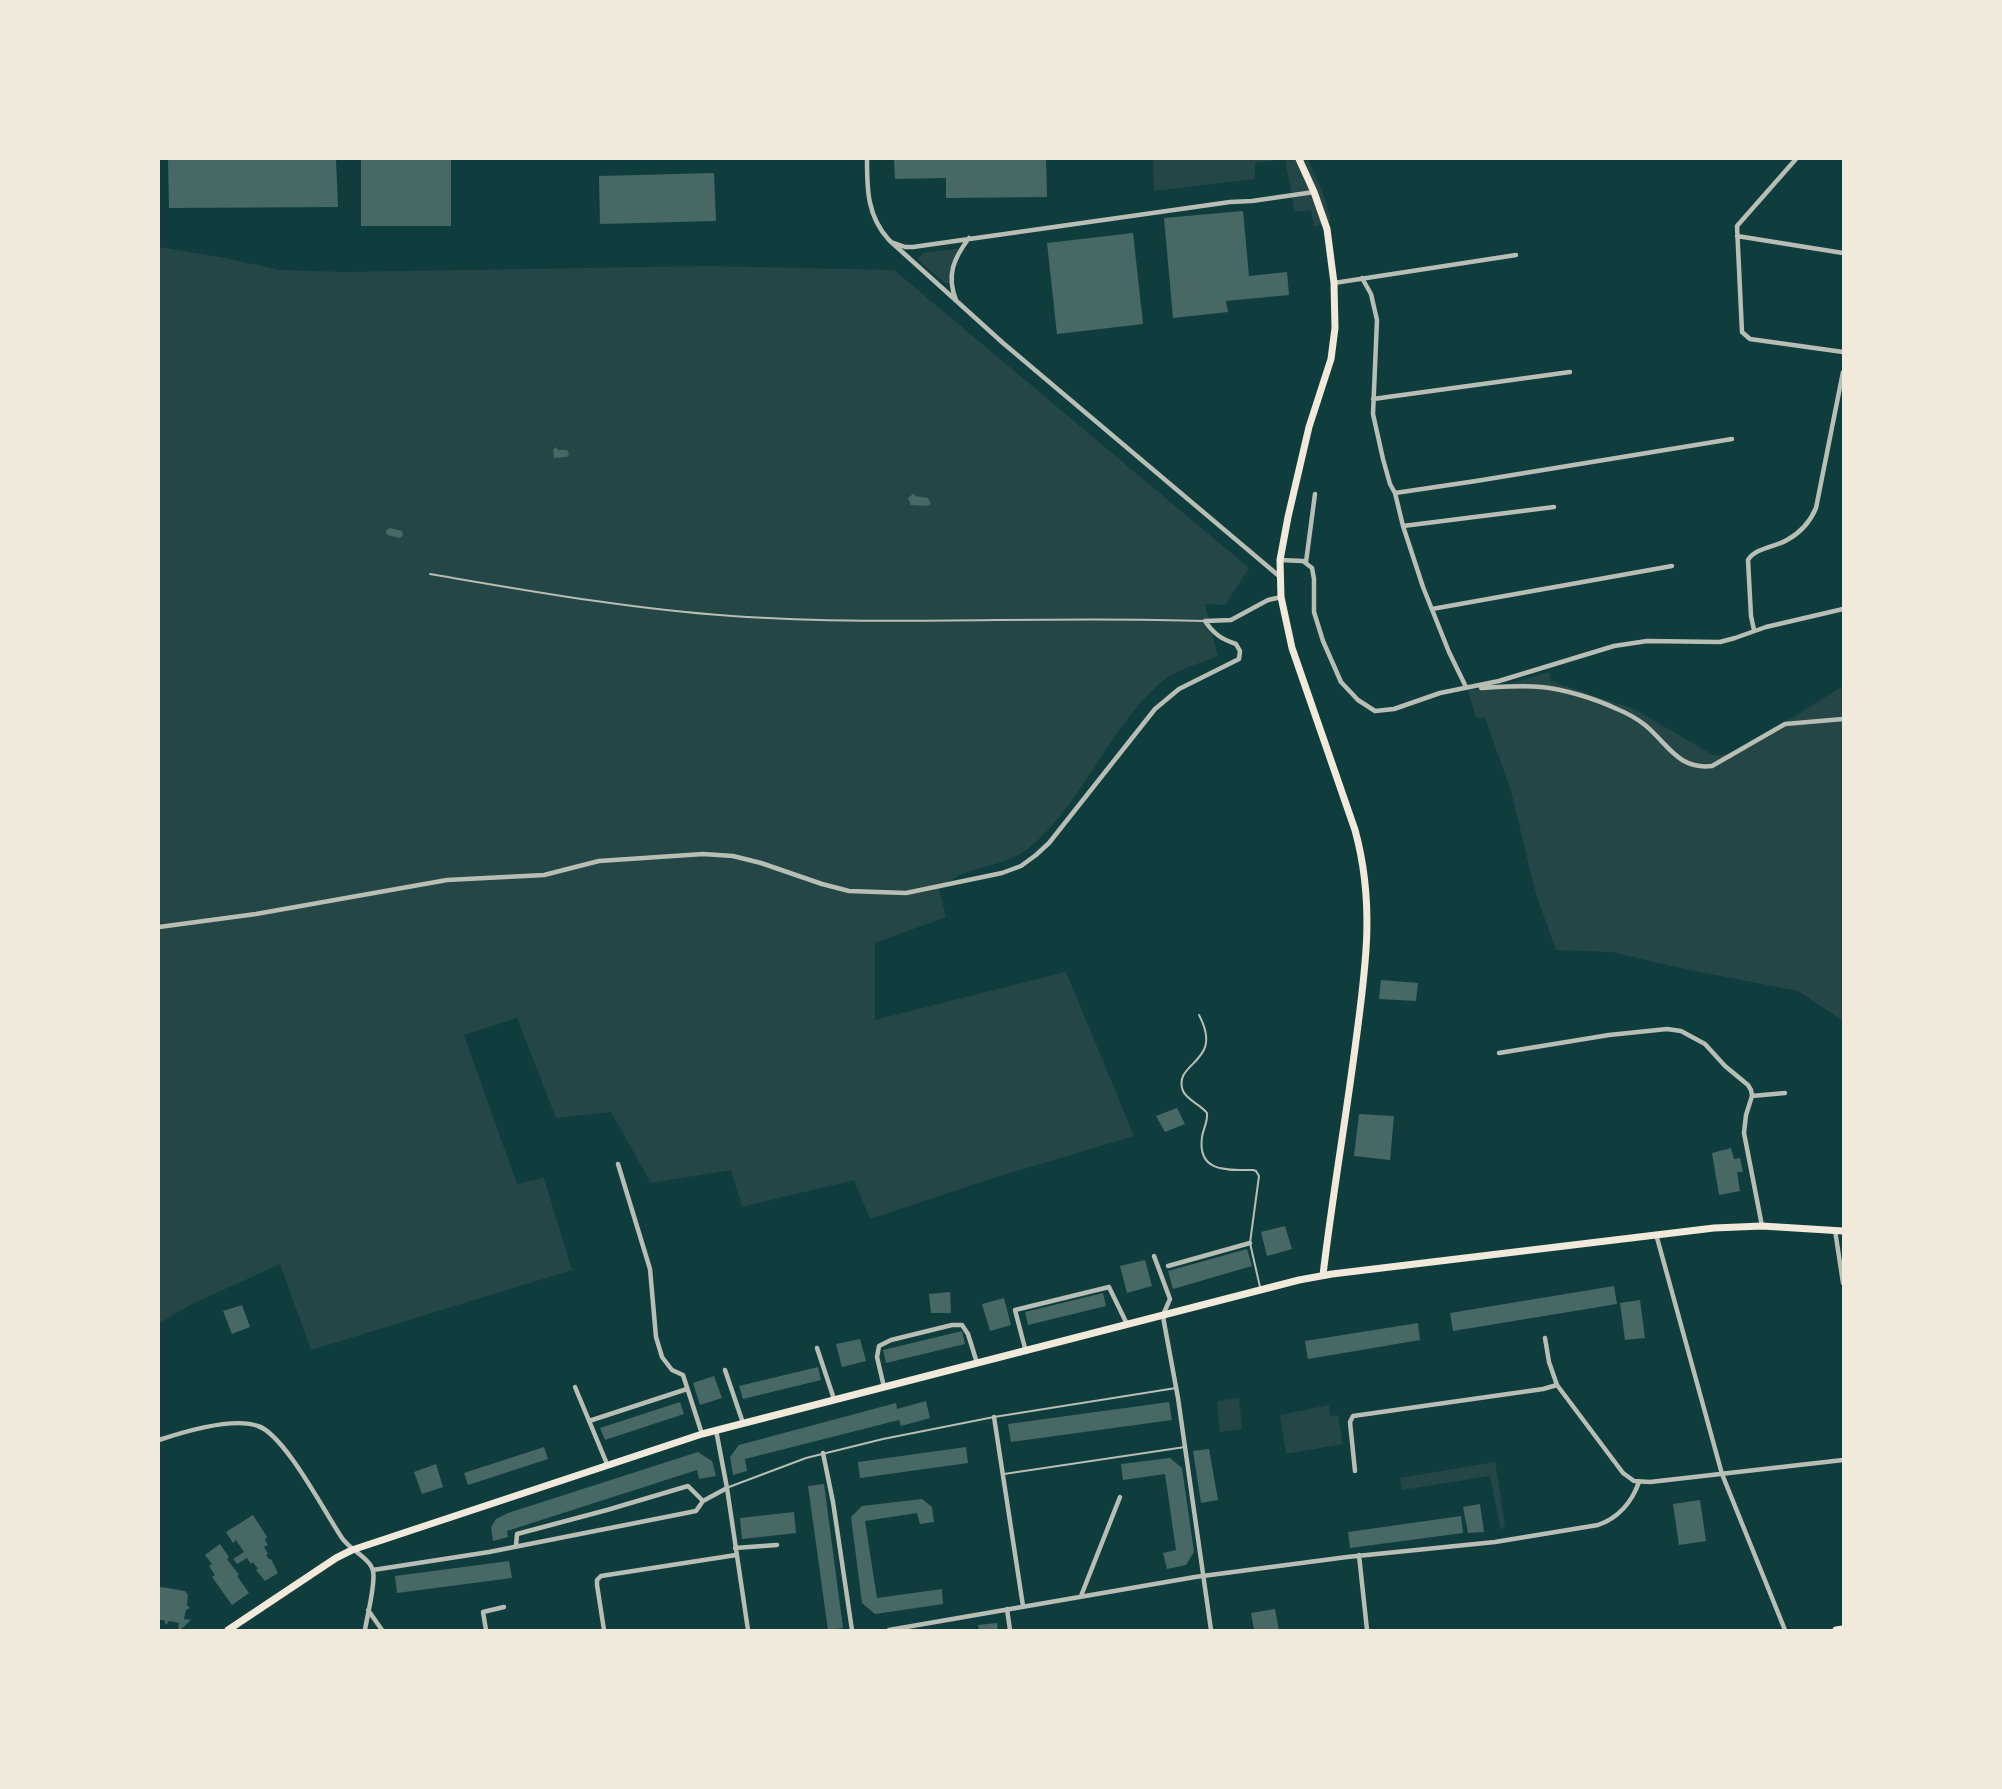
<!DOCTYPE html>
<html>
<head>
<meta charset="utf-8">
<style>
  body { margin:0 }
  #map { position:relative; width:2002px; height:1789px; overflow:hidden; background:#0f3d3e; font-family:Karla,sans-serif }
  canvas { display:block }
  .frame { position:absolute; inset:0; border:160px solid #f1e9da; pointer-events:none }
</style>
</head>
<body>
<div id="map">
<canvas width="2002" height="1789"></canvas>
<div class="frame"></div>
</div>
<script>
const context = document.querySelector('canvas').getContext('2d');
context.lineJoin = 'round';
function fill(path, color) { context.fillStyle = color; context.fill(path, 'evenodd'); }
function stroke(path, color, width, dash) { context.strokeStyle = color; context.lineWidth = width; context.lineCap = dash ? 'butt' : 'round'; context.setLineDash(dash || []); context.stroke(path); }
const green = new Path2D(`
  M1153,159H1308L1322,190L1331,221L1314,227L1311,210L1295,212L1285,159L1255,163V179L1154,191Z
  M159,247L225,258L280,270L345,272L706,266L894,270L1249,568L1225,605L1205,604L1218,656C1198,664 1172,671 1157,686C1106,733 1083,803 1029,848C1009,864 985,865 962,874C954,877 946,885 939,890L946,917L875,943V1020L1066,972L1134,1136L990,1179L870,1219L854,1180L742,1207L731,1170L651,1183L611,1112L556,1118L517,1018L464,1035L517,1184L544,1178L572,1270L311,1350L280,1264L192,1304L160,1323Z
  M962,248L958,253L951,283H945L917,259L923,253Z
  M1549,672L1551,681L1634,709L1713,755L1734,754L1843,686V1021L1798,991L1685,969L1611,952L1556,950L1536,894L1511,791L1485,718L1476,717L1468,691L1475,689L1489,690Z
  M1239,1398L1242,1429L1220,1432L1217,1401Z
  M1329,1405L1330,1416L1338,1415L1343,1444L1286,1454L1280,1415Z
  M1495,1462L1505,1524L1501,1531L1490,1476L1402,1490L1400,1478Z`);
const building = new Path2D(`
  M168,159H336L338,207L169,208Z
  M361,159H451V226H361Z
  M894,159H1046L1047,197L946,198V178L895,179Z
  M714,173L716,221L600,224L599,176Z
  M1243,211L1249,276L1287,272L1289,295L1226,301L1228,312L1173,318L1164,218Z
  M1133,233L1143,324L1057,334L1047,243Z
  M556,447L558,450H567L569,454L567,457L554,458L553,450Z
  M914,493L915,496L928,498L931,504L926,506L911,505L908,498Z
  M390,528L402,531L403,535L400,538L387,535L386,530Z
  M1381,980L1418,983L1416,1001L1379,999Z
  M1177,1108L1185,1124L1165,1132L1156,1116Z
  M1359,1114L1394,1116L1390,1160L1354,1156Z
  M1731,1148L1734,1159L1740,1158L1743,1172H1737L1740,1191L1719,1195L1712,1153Z
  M1285,1226L1292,1249L1267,1256L1261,1232Z
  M1247,1249L1252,1266L1173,1289L1168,1271Z
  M1145,1260L1152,1286L1127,1293L1120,1266Z
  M1614,1286L1617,1304L1453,1331L1450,1313Z
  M950,1292L951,1313H931L929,1294Z
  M1103,1293L1106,1306L1028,1325L1025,1312Z
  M1004,1298L1011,1325L990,1331L982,1304Z
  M1640,1300L1645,1338L1625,1340L1620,1303Z
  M242,1305L250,1327L232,1334L223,1311Z
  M1418,1323L1420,1340L1308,1359L1305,1341Z
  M962,1331L965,1344L886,1363L883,1350Z
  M860,1339L866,1361L842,1367L836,1344Z
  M818,1367L821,1380L743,1399L739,1386Z
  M714,1376L722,1398L700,1405L693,1383Z
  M926,1401L930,1418L901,1426L899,1420L745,1459L747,1471L733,1475L730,1457L739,1445L896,1403L897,1409Z
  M680,1402L684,1414L605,1440L600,1428Z
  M1169,1402L1172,1420L1011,1442L1008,1424Z
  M544,1447L548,1459L468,1485L464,1473Z
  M966,1447L968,1463L860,1478L858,1462Z
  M1209,1449L1218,1500L1201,1503L1193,1451Z
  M698,1452L712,1461L716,1476L699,1479L697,1470L507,1531L508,1537L493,1541L491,1527L496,1519L508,1513Z
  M1170,1458L1182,1468L1194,1552L1186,1565L1167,1569L1163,1553L1176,1550L1165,1474L1123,1480L1121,1464Z
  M436,1464L443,1487L422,1494L414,1472Z
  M824,1484L843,1628L828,1630L808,1486Z
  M922,1499L932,1507L934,1522L920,1524L917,1513L865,1521L877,1598L942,1589L943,1604L875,1614L862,1603L851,1517L862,1506Z
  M1700,1500L1706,1541L1679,1545L1673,1504Z
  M1480,1504L1484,1532L1468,1533L1463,1507Z
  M794,1512L796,1533L742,1539L740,1518Z
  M253,1515L267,1537L265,1540L268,1545L264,1547L268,1554L266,1555L270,1560L271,1559L278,1573L265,1581L256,1570L258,1569L253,1562L251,1564L247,1558L237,1564L233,1559L244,1552L236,1540L233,1543L226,1532Z
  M1461,1516L1463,1533L1350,1548L1348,1532Z
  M220,1544L229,1557L227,1559L239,1575L237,1576L249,1593L232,1605L212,1577L215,1575L209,1566L212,1564L205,1555Z
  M509,1561L512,1578L397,1593L395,1576Z
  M161,1587L185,1591L188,1595L187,1605L190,1608L186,1610L184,1619L191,1620L180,1630H178L179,1623L169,1621L166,1625L164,1620H159V1589Z
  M1275,1609L1279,1630H1254L1251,1613Z
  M997,1623L998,1630H979L978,1625Z`);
const service = new Path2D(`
  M430,574C530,591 630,609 732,616C889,627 1047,615 1204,621
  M1199,1015C1225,1064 1172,1061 1183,1091C1187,1100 1201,1105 1207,1113C1208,1122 1203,1129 1202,1137C1197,1173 1228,1170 1253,1170L1256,1171L1259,1176L1250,1243L1260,1287
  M1004,1474L1185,1447
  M729,1487L806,1458L883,1439L994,1417L1176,1388`);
const minor = new Path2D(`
  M867,159C867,189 867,216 889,240L1003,343L1279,576
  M1796,159L1737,226L1742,332L1750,339L1843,352
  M1737,236L1843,253
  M894,243L905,247H913L1230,202L1252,201L1314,192
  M1362,278L1371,294L1377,320L1373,414L1383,459L1390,484L1395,493L1403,526L1423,587L1449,652L1466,687
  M1334,283L1516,255
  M956,300C946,275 954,258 969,238
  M1373,399L1570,372
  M1395,493L1476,481L1732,439
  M1403,526L1554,507
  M1280,560L1303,561L1312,568L1314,579V612L1323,641L1341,682L1358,700L1375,711L1394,709L1440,693L1499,681L1614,646L1647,641L1720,642L1735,638L1766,627L1843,609
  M1306,562L1315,494
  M1432,609L1672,566
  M1205,621L1231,620L1268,600L1281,597
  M1754,630L1751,616L1748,560C1755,548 1775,547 1787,540C1800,533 1810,522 1816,508L1843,372
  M1481,688C1501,687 1521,685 1541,687C1564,689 1596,699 1617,709C1627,713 1636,718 1645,725C1668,744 1678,770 1712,766L1785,724L1843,719
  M159,927L256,914L447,880L544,875L599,861L703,854L733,856L761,863L822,884L849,891L906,893L1002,873L1021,866L1036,855L1049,843L1155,709L1179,689L1239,659L1240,651L1236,644C1221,639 1214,634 1205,621
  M1499,1053L1609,1035L1667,1029L1681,1031L1705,1044L1725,1066L1748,1085L1751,1090L1752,1096L1746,1115L1744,1133L1762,1226
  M1752,1096L1785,1093
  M618,1164L650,1269L656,1337L662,1357L672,1370L683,1375L702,1434
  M1835,1230L1843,1283
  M1656,1234L1722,1474L1785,1630
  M1154,1256L1170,1299L1163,1315L1164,1322L1178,1398L1211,1630
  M1168,1266L1250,1243
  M1545,1338L1549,1362L1557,1385L1623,1473L1634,1481L1650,1482L1843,1460
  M817,1348L834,1399
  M1026,1352L1015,1310L1109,1287L1127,1324
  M725,1370L743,1423
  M575,1387L607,1464
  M884,1387L877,1357L879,1346L891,1340L952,1325H962L968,1334L977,1363
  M994,1417L1023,1606
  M589,1421L687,1389
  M716,1430L727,1488L748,1630
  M159,1440C183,1432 233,1417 258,1426C285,1435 325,1513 342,1538C350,1550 371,1559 373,1571C376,1583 367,1616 365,1630
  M823,1453L833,1502L852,1630
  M1355,1471L1350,1422L1353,1416L1543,1389L1557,1385
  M516,1546L517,1534L607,1510L688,1486L703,1501
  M735,1548L777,1545
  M1359,1555L1367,1630
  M373,1570L489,1552L696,1511L703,1501L727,1488
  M1081,1596L1120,1497
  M1007,1609L1010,1630
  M368,1610L382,1630
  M486,1630L483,1612L504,1607
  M604,1630L597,1585V1580L601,1576L736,1555
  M889,1630L1195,1577L1347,1557L1495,1542L1598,1525C1618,1518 1632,1502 1639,1482`);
const secondary = new Path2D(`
  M1299,159L1314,192L1327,229L1334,283L1335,328L1331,359L1309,427L1288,517L1280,560L1281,597L1292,648L1355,830C1376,906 1365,972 1355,1048C1345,1124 1332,1199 1323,1275
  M228,1630L336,1558L352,1550L702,1434L1299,1280L1332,1274L1714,1228L1762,1226L1843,1231
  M1836,1630L1843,1629`);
fill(green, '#244646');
fill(building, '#486865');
stroke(service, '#b8beb3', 2);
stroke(minor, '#b8beb3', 4.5);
stroke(secondary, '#f1e9da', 7);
</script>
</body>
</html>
